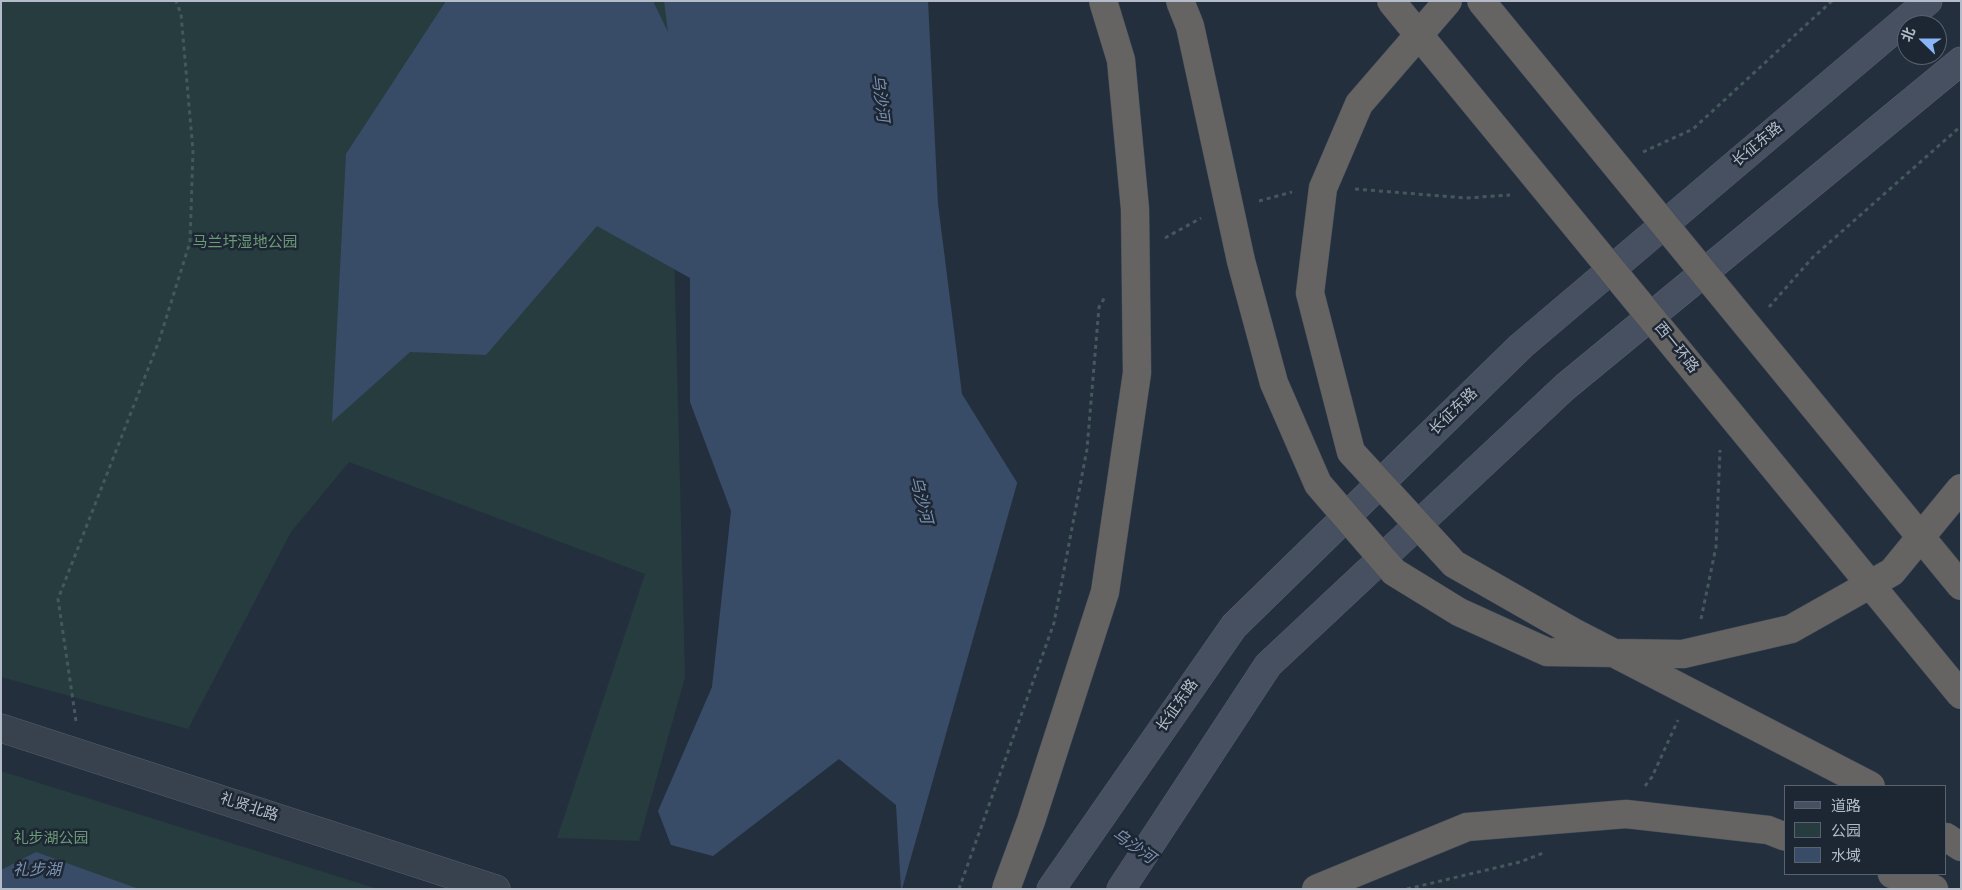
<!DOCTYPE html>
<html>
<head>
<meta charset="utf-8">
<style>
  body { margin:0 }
  #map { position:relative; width:1962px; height:890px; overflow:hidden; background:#242f3e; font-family:"Nunito Sans","Noto Sans SC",sans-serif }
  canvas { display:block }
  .frame { position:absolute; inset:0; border:2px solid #b4bcc9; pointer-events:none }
  .legend { position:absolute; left:1784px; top:785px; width:162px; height:90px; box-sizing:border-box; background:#1d2633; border:1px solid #59626f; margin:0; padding:6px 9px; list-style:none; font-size:15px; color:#b4bcc9 }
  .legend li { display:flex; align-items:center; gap:10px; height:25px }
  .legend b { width:25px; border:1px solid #59626f }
  .north { position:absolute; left:1897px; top:15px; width:50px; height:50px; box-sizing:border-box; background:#1d2633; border:1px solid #59626f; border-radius:50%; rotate:292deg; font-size:14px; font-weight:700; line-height:20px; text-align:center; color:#b4bcc9 }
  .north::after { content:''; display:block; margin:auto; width:18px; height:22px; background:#8ab4f8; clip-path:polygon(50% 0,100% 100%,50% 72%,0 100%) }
</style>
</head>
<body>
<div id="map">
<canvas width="1962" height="890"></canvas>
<div class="frame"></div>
<ul class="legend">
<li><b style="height:6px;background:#465061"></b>道路</li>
<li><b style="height:14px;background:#263c3f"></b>公园</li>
<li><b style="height:14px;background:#394c67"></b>水域</li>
</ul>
<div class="north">北</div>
</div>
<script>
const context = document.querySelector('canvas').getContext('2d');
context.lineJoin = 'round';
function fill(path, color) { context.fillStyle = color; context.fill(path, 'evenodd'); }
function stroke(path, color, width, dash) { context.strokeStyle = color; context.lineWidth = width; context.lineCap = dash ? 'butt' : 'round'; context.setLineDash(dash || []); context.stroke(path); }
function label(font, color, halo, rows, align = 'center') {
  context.font = font + ' "Nunito Sans","Noto Sans SC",sans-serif'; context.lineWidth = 5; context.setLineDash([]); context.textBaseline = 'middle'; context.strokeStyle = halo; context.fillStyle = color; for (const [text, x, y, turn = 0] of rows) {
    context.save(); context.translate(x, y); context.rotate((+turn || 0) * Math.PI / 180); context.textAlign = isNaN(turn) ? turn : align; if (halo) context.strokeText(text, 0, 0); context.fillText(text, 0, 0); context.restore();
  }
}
const green = new Path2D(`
  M1,1H686L674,249L685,677L639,841L557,838L645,574L349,462L291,532L188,729L1,677Z
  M1,771L378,889H1Z`);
const water = new Path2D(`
  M446,1H653L668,32L664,1H928L938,204L962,394L1026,497L1332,889H901L896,805L839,759L713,856L671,845L658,811L712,687L731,511L690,402V278L597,226L486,355L410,352L332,422L346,154Z
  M36,852L139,889H1V870Z`);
const pier = new Path2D(`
  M1018,480L1077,562L1176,663L1335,889H902Z
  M1961,793V889H1862L1858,874H1946V796Z`);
const path = new Path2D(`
  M1643,152L1693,129L1832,1
  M1355,189L1466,198L1510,195
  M1259,201L1292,192
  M1165,238L1201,218
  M1769,307L1813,257L1961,126
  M1701,619L1716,547L1720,450
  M76,721L58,599L159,341L190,242L193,151L181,14L176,1
  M1645,786L1652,777L1678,720
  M959,889L1054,623L1087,449L1099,307L1105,297
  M1407,889L1520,862L1546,852`);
const minor = new Path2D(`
  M1,728L496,889`);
const secondary = new Path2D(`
  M1051,889L1234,626L1521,346L1928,1
  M1121,889L1268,665L1565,387L1961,61`);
const trunk = new Path2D(`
  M1946,837L1961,847
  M1892,874L1934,889`);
const trunkBridge = new Path2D(`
  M1180,1L1190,26L1241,261L1274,383L1318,484L1394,572L1459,612L1547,652L1683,654L1791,629L1892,572L1961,488
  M1391,1L1961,695
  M1448,1L1359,104L1323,188L1310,293L1351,452L1454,564L1575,633L1871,786
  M1481,1L1961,586
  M1006,889L1031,821L1105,592L1137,373L1135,209L1121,60L1103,1
  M1316,889L1467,827L1626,814L1768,830L1786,837`);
const streetNames = [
  ["长征东路",1758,145,-40],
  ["西一环路",1676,348,51],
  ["长征东路",1454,412,-44],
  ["长征东路",1178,706,-55],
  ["礼贤北路",249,808,18]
];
const parkNames = [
  ["马兰圩湿地公园",245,243],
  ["礼步湖公园",51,839]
];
const waterNames = [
  ["乌沙河",879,98,83],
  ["乌沙河",920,500,76],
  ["乌沙河",1133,847,35],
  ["礼步湖",37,871]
];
fill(green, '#263c3f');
fill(water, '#394c67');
fill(pier, '#242f3e');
stroke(minor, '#565f6c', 29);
stroke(secondary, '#565f6c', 29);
stroke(trunk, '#434c59', 29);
stroke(path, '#44595c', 3, [4, 4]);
stroke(minor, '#38414e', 28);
stroke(secondary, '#465061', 28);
stroke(trunk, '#656462', 28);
stroke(trunkBridge, '#434c59', 29, []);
stroke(trunkBridge, '#656462', 28);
label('15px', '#b4bcc9', '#1d2633', streetNames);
label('15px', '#6b9a76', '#1d2633', parkNames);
label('italic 16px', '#7c92b1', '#1d2633', waterNames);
</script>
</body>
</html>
